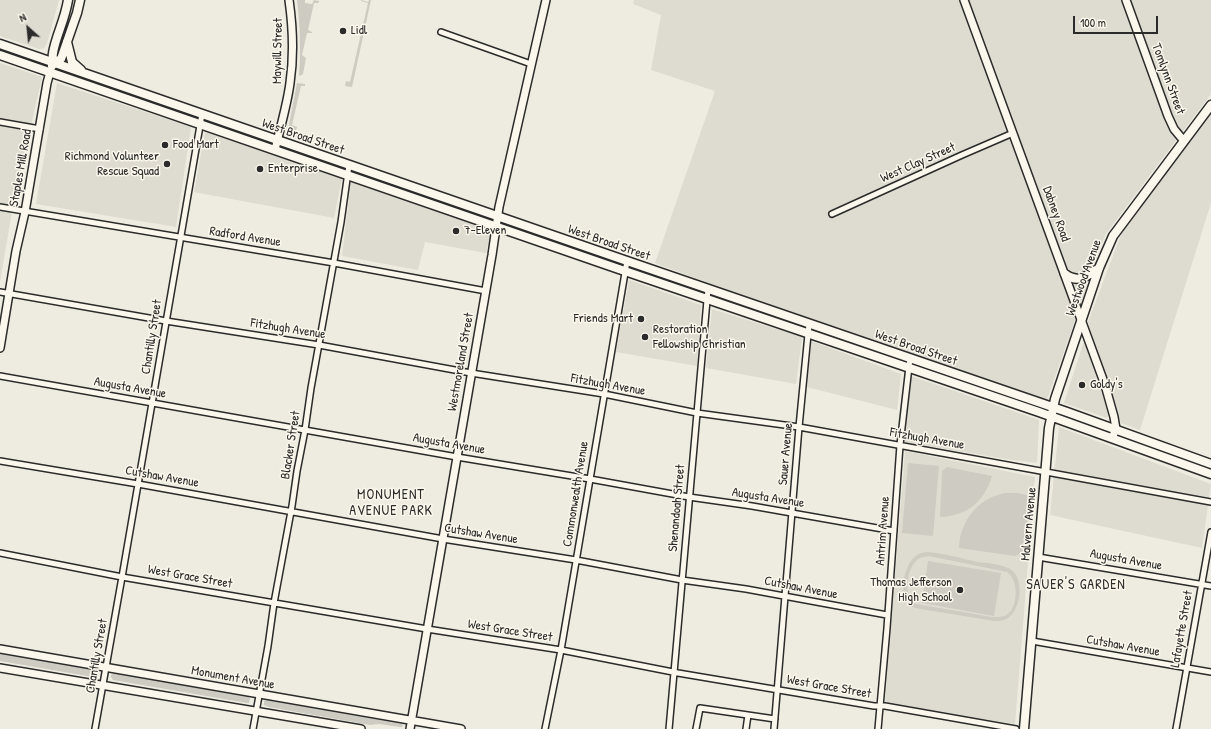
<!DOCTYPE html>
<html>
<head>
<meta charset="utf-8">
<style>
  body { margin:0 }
  #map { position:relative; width:1211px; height:729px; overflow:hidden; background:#eeebe0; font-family:"Patrick Hand",sans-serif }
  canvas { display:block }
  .north { position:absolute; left:8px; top:8px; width:40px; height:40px; -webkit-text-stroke:3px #fbf7ec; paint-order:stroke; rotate:333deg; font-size:11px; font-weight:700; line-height:16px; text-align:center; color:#2b2b2b }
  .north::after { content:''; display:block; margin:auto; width:14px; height:18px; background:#2b2b2b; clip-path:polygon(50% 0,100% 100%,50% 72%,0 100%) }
  .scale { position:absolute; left:1073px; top:16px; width:85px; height:18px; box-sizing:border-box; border:2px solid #2b2b2b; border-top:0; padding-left:5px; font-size:12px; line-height:14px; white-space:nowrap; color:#2b2b2b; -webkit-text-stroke:3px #fbf7ec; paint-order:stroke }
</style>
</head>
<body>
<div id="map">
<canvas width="1211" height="729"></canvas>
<div class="north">N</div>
<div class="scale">100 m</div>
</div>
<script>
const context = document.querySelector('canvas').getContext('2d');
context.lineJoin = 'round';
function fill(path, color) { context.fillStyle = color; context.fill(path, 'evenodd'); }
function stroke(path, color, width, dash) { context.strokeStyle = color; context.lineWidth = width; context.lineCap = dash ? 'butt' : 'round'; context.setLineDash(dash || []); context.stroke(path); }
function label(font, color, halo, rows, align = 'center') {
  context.font = font + ' "Patrick Hand",sans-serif'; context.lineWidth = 3; context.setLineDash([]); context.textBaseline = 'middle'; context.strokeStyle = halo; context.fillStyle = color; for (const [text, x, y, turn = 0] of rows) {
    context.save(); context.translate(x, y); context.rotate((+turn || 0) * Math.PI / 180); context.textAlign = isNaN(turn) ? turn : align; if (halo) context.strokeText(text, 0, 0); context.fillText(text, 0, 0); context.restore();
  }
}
const built = new Path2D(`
  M0,0H59L47,43L44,48L39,49L0,36Z
  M634,0H1211V94L1105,235L1044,408L655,263L715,91L651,70L661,15L633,4Z
  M0,63L42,77L14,200L0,282Z
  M57,83L191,127L176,227L36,204Z
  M1211,115V203L1140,430L1121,423L1120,420L1088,322L1119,240L1127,224Z
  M205,132L342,178L334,218L194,192Z
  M351,182L492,229L486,253L425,242L418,270L342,256Z
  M629,280L701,305L697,366L616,352Z
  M712,309L802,337L796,384L706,368Z
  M811,341L901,374L897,410L807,387Z
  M1084,341L1109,414L1107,418L1064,403Z
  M911,376L1039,420L1037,463L1006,459L905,442Z
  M1059,427L1211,484L1202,548L1050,515Z
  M905,451L1035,477L1015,724L885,703Z`);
const green = new Path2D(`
  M297,0H305V3L312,4L314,0L319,1V2L318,3H314L308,30L312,32V33H307L302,55L306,58L303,74L300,76L299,75C301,50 300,25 297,0Z
  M361,0L368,2L369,0H371L352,87L345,86L346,81L350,82L368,3L361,1Z
  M297,83L305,84V86H301L292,125L297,127L295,134L304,137L303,140L287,135Z
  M908,463L939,466L933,536L902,533Z
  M947,467L992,476C984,502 967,516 940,517L942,471Z
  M1005,493H1018L1030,496L1023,551L1020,554L1015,556L959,548C960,521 978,498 1005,493Z
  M926,552C943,553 961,558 977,562C987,563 1001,564 1010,569C1025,578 1021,609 1008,618C1004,621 998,621 994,621L921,609C917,608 913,608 909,605C898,594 904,563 917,555C919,553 923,553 926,552ZM922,557L929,556L1007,572C1019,580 1019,609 1005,616C1001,617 996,617 992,617L916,604C901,595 907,563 922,557Z
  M928,561L1001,573L994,616L922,603Z
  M0,653L95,670L97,674L93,677L0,661Z
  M114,673L248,697L250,698L249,703H247L113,680L111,677V675Z
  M267,700L402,724L403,726L401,727L379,724L370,725L269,707L264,705V701Z`);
const street = new Path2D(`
  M441,32L531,64
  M0,122L40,129
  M0,207L334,263L486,291
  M832,214L962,155L1013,133
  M0,292L166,321L319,345L471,373L604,394L697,413L799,427L1211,502
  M0,376L457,457L590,479L689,497L752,506L894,531
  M0,461L138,484L443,539L576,560L682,580L746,589L887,615
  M0,553L122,577L427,629L561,650L678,673L874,706H885L1016,729
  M1038,557L1211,586
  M1032,641L1211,672
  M95,729L122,577L202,114
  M253,729L268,646L274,603L292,506L297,471L305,430L311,388L341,222L349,165
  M545,729L561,650L627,261
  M669,729L708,289
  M696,729L700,708L775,719
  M746,729L748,715
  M774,729L799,427L809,324
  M878,729L887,628L900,445L910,358
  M1176,729L1211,532`);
const secondary = new Path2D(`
  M964,0L1105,385L1114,417L1116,429L1112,438
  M1126,0L1168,116L1174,129L1184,141
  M275,150C280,128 287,106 290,83C294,56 293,28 289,0
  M0,348L16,251L25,212L47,83L50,72
  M0,649L461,729
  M0,668L361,729
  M410,729L492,255L499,207L546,0`);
const primary = new Path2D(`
  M67,42L72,62L81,70
  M0,44L627,261L1067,412L1211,464
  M0,55L616,268L1039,412L1211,474
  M53,63L61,59L77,13L80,0
  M52,66C54,61 52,58 53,53C56,35 65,20 68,0
  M1065,274C1078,284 1087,276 1099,268
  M1024,729L1049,428L1055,399L1099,268L1113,236L1211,105`);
const markers = [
  [343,31,4,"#2b2b2b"],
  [165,145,4,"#2b2b2b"],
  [167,164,4,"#2b2b2b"],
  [260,169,4,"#2b2b2b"],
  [456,231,4,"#2b2b2b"],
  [641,319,4,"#2b2b2b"],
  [645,337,4,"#2b2b2b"],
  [1082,385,4,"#2b2b2b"],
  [960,590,4,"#2b2b2b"]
];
const poiNames = [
  ["Lidl",351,31],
  ["Food Mart",173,145],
  ["Richmond Volunteer",159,157,"right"],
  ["Rescue Squad",159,172,"right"],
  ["Enterprise",268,169],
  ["7-Eleven",464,231],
  ["Friends Mart",633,319,"right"],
  ["Restoration",653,330],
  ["Fellowship Christian",653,345],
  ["Goldy's",1090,385],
  ["Thomas Jefferson",952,583,"right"],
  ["High School",952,598,"right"]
];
const streetNames = [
  ["Maywill Street",278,51,-89],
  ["Tomlynn Street",1168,79,70],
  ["West Broad Street",303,137,19],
  ["West Clay Street",918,163,-24],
  ["Staples Mill Road",21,168,-80],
  ["Dabney Road",1056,214,70],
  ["Radford Avenue",245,237,9],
  ["West Broad Street",609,243,19],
  ["Westwood Avenue",1084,278,-70],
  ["Fitzhugh Avenue",288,329,9],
  ["Chantilly Street",152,337,-81],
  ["West Broad Street",916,348,19],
  ["Westmoreland Street",461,362,-80],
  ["Fitzhugh Avenue",608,385,10],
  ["Augusta Avenue",130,388,10],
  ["Fitzhugh Avenue",927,439,10],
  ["Augusta Avenue",449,444,10],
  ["Blacker Street",291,445,-81],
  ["Sauer Avenue",786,454,-85],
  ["Cutshaw Avenue",162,477,10],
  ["Commonwealth Avenue",576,494,-81],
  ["Augusta Avenue",768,498,9],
  ["Shenandoah Street",677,508,-85],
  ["Malvern Avenue",1029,524,-85],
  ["Antrim Avenue",883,531,-86],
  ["Cutshaw Avenue",481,534,9],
  ["Augusta Avenue",1126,560,10],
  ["West Grace Street",190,577,10],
  ["Cutshaw Avenue",801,588,11],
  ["Lafayette Street",1182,629,-80],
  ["West Grace Street",510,631,9],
  ["Cutshaw Avenue",1123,646,10],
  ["Chantilly Street",97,656,-80],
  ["Monument Avenue",233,678,10],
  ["West Grace Street",829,687,10]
];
const neighbourhoodNames = [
  ["MONUMENT",391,495],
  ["AVENUE PARK",391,511],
  ["SAUER'S GARDEN",1076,585]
];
fill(built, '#dedbd1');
fill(green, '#cecbc2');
stroke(street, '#2b2b2b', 8);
stroke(secondary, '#2b2b2b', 10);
stroke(primary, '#2b2b2b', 11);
stroke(street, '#fbf7ec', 5);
stroke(secondary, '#fbf7ec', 7);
stroke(primary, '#fbf7ec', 8);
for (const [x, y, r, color] of markers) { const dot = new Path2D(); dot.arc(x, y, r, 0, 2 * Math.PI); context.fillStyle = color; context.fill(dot); stroke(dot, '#fbf7ec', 1.5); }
label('13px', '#2b2b2b', '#fbf7ec', poiNames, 'left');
label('13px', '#2b2b2b', '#fbf7ec', streetNames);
context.letterSpacing = '1px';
label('14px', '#2b2b2b', '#fbf7ec', neighbourhoodNames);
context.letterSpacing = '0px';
</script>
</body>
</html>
